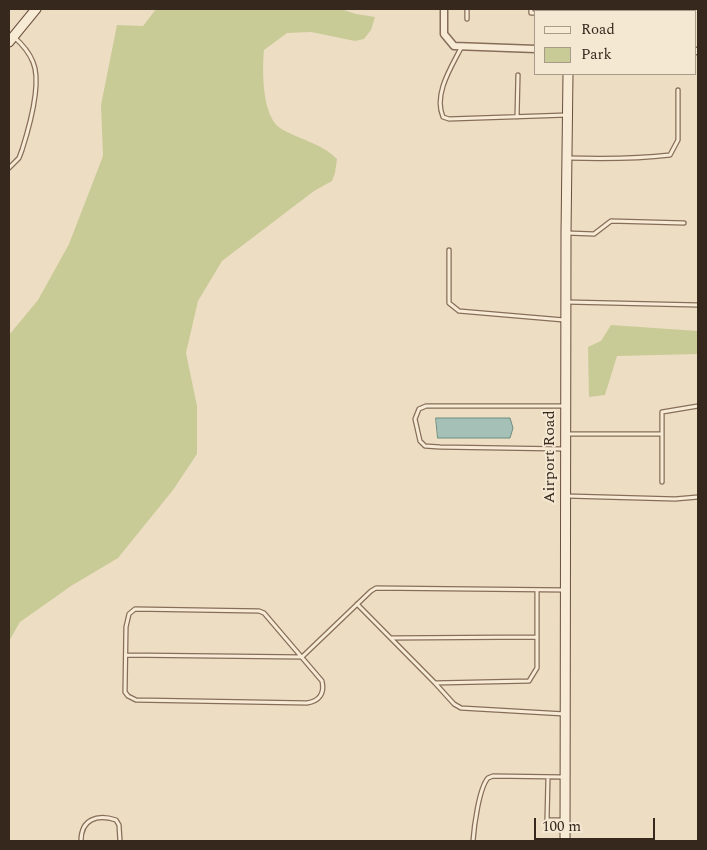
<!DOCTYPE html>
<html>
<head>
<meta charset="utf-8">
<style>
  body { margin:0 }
  #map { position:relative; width:707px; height:850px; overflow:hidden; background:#edddc3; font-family:Spectral,serif }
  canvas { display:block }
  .frame { position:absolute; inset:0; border:10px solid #37281e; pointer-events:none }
  .legend { position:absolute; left:534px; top:10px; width:162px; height:65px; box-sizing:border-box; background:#f5e8d2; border:1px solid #a99b8a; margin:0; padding:6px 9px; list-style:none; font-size:15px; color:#37281e }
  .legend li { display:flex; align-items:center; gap:10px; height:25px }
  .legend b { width:25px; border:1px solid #a99b8a }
  .scale { position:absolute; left:534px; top:818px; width:121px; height:22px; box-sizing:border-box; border:2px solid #37281e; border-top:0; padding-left:6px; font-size:15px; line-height:18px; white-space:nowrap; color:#37281e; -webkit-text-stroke:4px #f5e8d2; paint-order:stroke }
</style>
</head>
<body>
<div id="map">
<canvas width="707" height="850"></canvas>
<div class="frame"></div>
<ul class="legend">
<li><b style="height:6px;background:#f8ebd6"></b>Road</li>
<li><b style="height:14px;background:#c9cb97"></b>Park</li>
</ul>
<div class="scale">100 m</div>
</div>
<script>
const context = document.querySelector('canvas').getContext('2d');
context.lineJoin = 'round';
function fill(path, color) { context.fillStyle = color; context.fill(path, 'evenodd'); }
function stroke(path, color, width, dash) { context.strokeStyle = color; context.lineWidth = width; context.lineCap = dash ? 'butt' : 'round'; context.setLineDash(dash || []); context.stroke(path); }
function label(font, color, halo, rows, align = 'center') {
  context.font = font + ' Spectral,serif'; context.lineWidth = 4; context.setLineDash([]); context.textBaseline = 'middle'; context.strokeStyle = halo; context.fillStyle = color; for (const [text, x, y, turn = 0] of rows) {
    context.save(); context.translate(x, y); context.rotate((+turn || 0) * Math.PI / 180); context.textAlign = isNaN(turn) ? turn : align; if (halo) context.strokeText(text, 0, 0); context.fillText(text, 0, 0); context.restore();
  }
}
const green = new Path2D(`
  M156,9H341L356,14L375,17L371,30L364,39L355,41L311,32L287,33L264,50C262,70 262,116 280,128C299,140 320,142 337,159L335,173L332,181L314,191L222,261L198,301L186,353L197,406V454L173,490L118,558L71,586L20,622L9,641V335L38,300L69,244L103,156L101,105L117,25L143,26Z
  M611,325L698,331V354L617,356L605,395L589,397L588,347L601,341Z`);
const water = new Path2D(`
  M436,418H510L513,428L510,438H438Z`);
const lane = new Path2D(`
  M467,9V19
  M531,9V13H536
  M462,46C452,66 433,94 443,117L449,119L567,115
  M517,117L518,75
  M568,158C602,159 636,159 670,155L678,140V90
  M9,168L19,158L22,150C29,128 42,83 33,62C29,52 22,44 14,37
  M567,233L594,234L611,221L684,223
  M449,250V303L459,311L564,320
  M567,302L698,305
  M563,406H426L419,409L415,419L420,441L425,446L440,447L564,449
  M567,434H662
  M662,482V412L698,406
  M567,496L675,499L698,497
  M357,604L435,683L529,681L537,668V590
  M135,609L259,611L264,613L322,681C325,694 319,701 307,703L136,700L128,696L125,692L126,627L129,614Z
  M391,638L537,637
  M126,655L302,657L371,591L376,588L565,590
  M435,683L454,704L461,708L565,714
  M548,777L547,820H564
  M81,841C81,819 97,814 116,820L119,825L120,841
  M473,841C474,827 479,788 488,778L493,776L563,777`);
const street = new Path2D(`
  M444,9V34L454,46L536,49
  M696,51H698`);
const secondary = new Path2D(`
  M566,9L567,11
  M9,42L36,9
  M565,841L566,233L568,74`);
const streetNames = [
  ["Airport Road",551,457,-90]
];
fill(green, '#c9cb97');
fill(water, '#a5c0b6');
stroke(water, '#6c8e82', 1);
stroke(lane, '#876e5a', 5.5);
stroke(street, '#876e5a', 9);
stroke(secondary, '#694f3d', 11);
stroke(lane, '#f8ebd6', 3);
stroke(street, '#f8ebd6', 6);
stroke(secondary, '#f8ebd6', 9);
label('16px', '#37281e', '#f5e8d2', streetNames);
</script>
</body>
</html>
